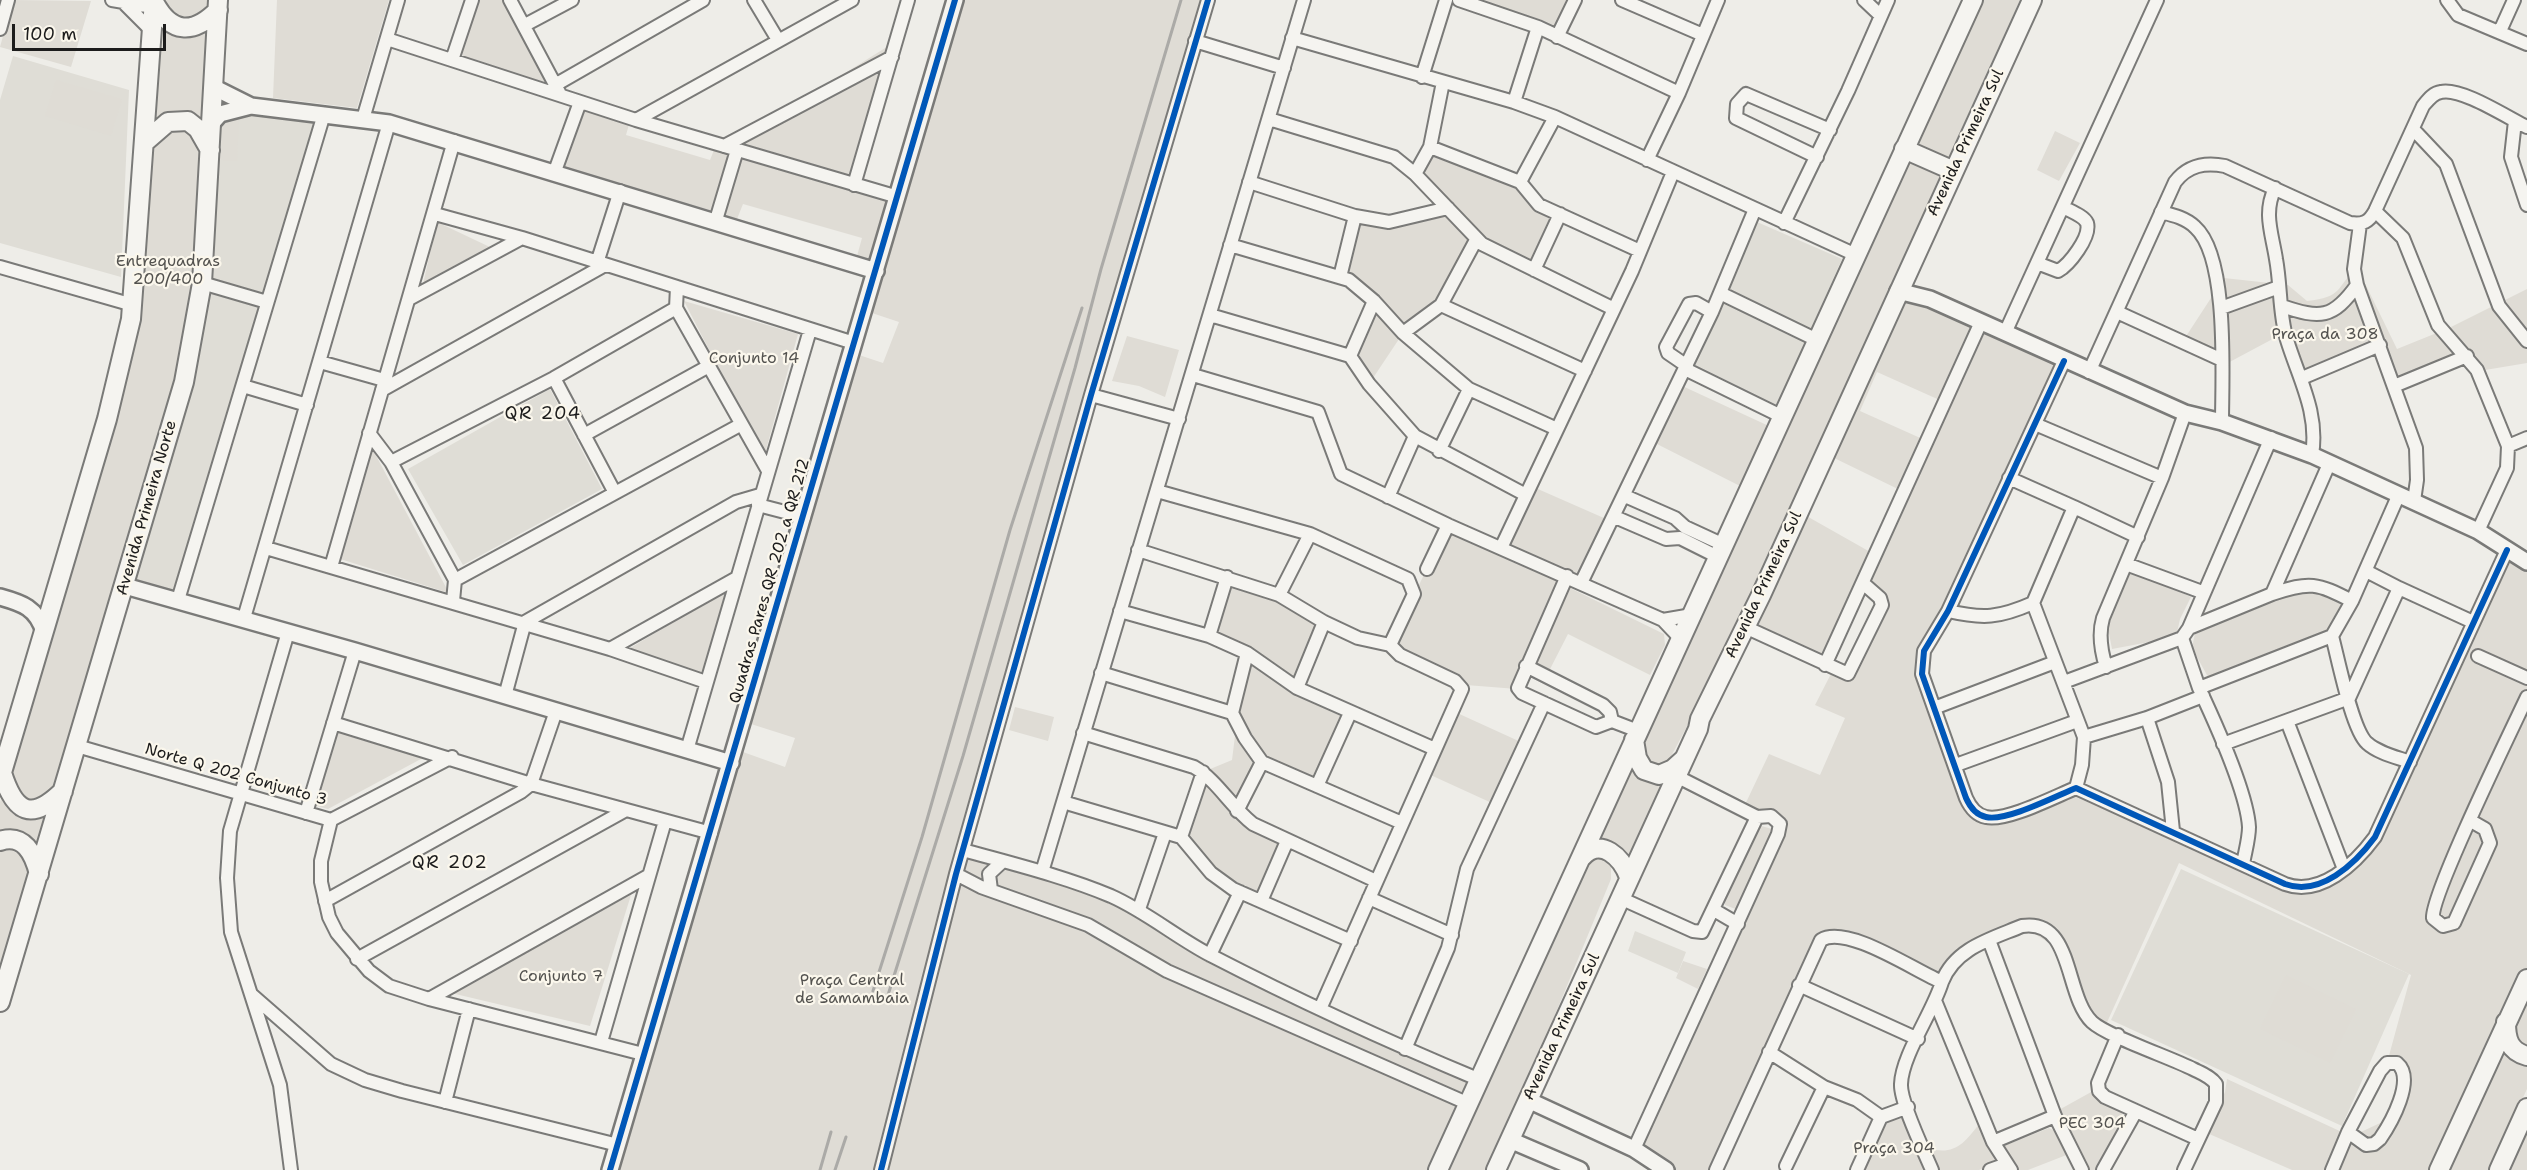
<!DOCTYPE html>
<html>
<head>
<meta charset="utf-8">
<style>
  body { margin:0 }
  #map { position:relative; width:2527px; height:1170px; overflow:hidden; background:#eeede8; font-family:"Shantell Sans",sans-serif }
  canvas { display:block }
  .scale { position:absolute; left:12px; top:24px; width:154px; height:27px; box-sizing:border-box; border:3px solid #1c1c1c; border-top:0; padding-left:8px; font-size:18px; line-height:21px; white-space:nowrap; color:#1c1c1c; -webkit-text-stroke:4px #fbf7ec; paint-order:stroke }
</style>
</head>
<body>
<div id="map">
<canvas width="2527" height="1170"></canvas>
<div class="scale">100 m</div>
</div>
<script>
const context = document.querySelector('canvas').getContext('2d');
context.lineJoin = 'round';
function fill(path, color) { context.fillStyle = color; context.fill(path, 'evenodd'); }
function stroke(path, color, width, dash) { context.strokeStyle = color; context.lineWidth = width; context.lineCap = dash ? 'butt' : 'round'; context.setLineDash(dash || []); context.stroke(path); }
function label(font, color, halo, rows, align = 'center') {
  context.font = font + ' "Shantell Sans",sans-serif'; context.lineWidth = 4.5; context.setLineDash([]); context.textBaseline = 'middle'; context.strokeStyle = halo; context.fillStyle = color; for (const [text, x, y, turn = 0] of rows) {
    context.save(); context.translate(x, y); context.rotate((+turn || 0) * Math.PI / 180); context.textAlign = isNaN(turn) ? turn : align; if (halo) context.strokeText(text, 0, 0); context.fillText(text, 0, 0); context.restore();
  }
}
const built = new Path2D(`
  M13,56L129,90L121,277L0,243V100Z
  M211,96L319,110L175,591L125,576Z
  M1757,222L1842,259L1776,408L1691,371Z
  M550,389L602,489L463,565L408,469Z
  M2181,869L2409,974L2342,1126L2111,1020Z
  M1635,931L1686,952L1678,973L1628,951Z`);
const green = new Path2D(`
  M13,0L91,1L71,67L0,47Z
  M152,0H214L199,276L162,438L0,988V802L130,352Z
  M277,0H389L357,108L273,98Z
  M479,0H504L553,86L460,56Z
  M959,0H1208L964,850L1088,887L1169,931L1469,1079L1428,1170H607L636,1072L743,752L785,767L795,738L751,724L853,353L883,363L899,322L866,311Z
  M1479,0H1575L1557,37L1477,6Z
  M1978,0H2020L1948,159L1910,144Z
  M890,45L851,177L893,193L872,261L857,256L862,238L743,204L737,219L715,212L733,143Z
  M56,80L122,99L111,136L45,116Z
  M582,98L632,114L626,135L710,160L718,140L732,144L713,211L558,168Z
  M231,117L239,119L237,161H223L216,153C218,139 215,122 231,117Z
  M2055,131L2080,143L2059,181L2037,170Z
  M1430,147L1520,182L1560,214L1534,270L1476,240L1441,305L1403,333L1369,384L1350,356L1374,301L1340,277L1355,216L1389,222L1447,208L1415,174Z
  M1909,159L1936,171L1943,178L1715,674L1668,762L1651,769L1641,750L1681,651Z
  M437,222L492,248L423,284Z
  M2357,267L2397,349L2449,328L2527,289V363L2485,370L2460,364L2390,394L2374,354L2309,380L2282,334L2224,365L2181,344L2224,278L2288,285L2307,301C2343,297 2335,289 2357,267Z
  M1901,285L2062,361L1924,651L1922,674L1966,798L1987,817L2076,788L2285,884L2328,879L2367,848L2507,550L2527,562V979L2439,1170H2332L2350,1137L2391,1118L2405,1075L2387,1063L2411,975L2179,863L2104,1029L2094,1024L2062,951L2022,926L1975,946L1963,945L1947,959L1942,982L1872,948L1826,937L1716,1170H1662L1632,1152L1778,827L1742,811L1769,754L1820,775L1845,718L1815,705L1834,668L1846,672L1880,600L1861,591L1902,491L1830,456ZM1877,372L1944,402L1927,441L1860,411Z
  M684,301L798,334L764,457Z
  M1127,336L1179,350L1165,397L1139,386L1112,381Z
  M1678,384L1771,427L1744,488L1651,441Z
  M372,448L449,593L337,558Z
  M1531,486L1613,522L1581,583L1567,577L1517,689L1466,685L1390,645L1448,525L1501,548Z
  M1803,514L1872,553L1826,663L1752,628Z
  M2129,569L2191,597L2180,619L2176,637L2112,649L2106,618Z
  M1227,577L1324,622L1297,688L1350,713L1317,786L1262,762L1236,811L1287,841L1261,901L1233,889L1181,837L1203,772L1232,760L1235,736L1232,713L1247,654L1209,636Z
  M1570,588L1664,634L1665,645L1650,675L1568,634L1548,673L1529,665L1566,589Z
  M2310,588L2330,597L2341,605L2324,635L2208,677L2192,648L2196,628L2274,594Z
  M728,589L704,679L627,650Z
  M1015,707L1054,717L1048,741L1009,730Z
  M1455,712L1523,743L1494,804L1424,772Z
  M335,725L432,753L328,809L309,804Z
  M1627,763C1640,781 1648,783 1669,776L1628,859L1591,846Z
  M1758,825L1772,829L1738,910L1725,905V898Z
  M1603,855L1611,863V879L1522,1095L1488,1170H1440L1589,858Z
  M631,895L590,1026L447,992Z
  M1683,961L1707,969L1698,989L1676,978Z
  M2286,975L2356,1009L2330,1063L2260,1029Z
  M2527,988V1052L2516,1047L2511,1023Z
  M2501,1049L2511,1060L2527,1064V1089L2489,1170H2441Z
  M2227,1079L2344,1133L2327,1170H2292L2207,1133L2225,1092Z
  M2093,1091L2096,1098L2121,1110L2123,1118L2098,1170H2089L2057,1111Z
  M1904,1118L1925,1165L1924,1170H1861L1883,1122Z
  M1979,1124L1990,1150L2000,1162L1979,1170H1936L1927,1148C1954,1156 1964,1144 1979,1124Z
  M2527,1127V1170H2507Z
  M2049,1128L2057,1132L2069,1154L2028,1170H2015L2001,1147Z`);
const minor = new Path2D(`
  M112,0L153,7
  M510,0L559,92
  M754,0L778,40
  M1459,0L1538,27L1679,93
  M1622,0L1703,35
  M1864,0L1881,16
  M2447,0L2458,15L2527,44
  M125,4L152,31
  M525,25L572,0
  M0,29L8,0
  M2500,31L2514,0
  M1557,37L1575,0
  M1292,38L1514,102L1555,117L1856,255
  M387,39L636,120L898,197
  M1195,41L1284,68
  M452,60L472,0
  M1422,77L1446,0
  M555,85L703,0
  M1514,102L1538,27
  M363,119L398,0
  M1269,119L1394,157L1415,174L1482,244L1614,309
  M636,120L852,0
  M2515,121L2511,157L2527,205
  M2413,129L2446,164L2499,306L2527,341
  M724,146L892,57
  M1430,147L1520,182L1555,117
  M1817,157L1736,118L1737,104L1746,94L1830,130
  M1647,160L1679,93L1718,0
  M555,171L580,102
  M1415,174L1430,147L1443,82
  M1249,182L1355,216L1389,222L1448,208
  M1520,182L1539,205L1640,251
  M854,185L908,0
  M2275,188C2263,213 2272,233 2276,259C2281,286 2279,314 2287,340C2299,379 2319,413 2312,455
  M2375,211L2403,238L2438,325L2477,370L2508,446
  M2161,212C2173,215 2186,218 2195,227C2229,257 2222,378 2222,422
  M435,214L522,238L854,343
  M716,220L737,150
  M1784,223L1848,91L1888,0
  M2360,224L2354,269L2357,285L2416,448L2417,480L2414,501
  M1230,245L1349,280L1374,301L1403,333L1469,389L1557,429
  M597,263L620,191
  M2037,263L2058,271C2069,265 2091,237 2087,223C2084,216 2070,211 2063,207
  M0,267L133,305
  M1534,270L1560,214
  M1340,277L1355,216
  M202,283L267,302
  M677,287L676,308L767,469
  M1720,293L1817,340
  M409,299L522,238
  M1441,305L1476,240
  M2282,306C2320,319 2333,319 2357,285
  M2221,308L2279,287
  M2117,312L2222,360
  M1210,315L1350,356L1369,384L1415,436L1526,495
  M1403,333L1441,305L1585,371
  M2005,333L2157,0
  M1350,356L1374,301
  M2064,361L1948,611L1924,651L1922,674L1966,798C1970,807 1976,815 1986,817C2006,822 2056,796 2076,788L2285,884C2320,897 2355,864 2375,837L2507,550
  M320,362L384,380
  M1687,366L1668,353L1666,347L1689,304L1696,303L1712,312
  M1685,369L1783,417
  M2089,372L2175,182C2188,165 2205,162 2225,166L2350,223C2363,225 2369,222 2375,211L2423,106C2428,100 2433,93 2441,92C2461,87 2508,118 2527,127
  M1193,375L1318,412L1341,474L1448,525L1663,620L1681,639
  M554,378L615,493
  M2302,378L2380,345
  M243,386L307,405
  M2394,386L2467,356
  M382,390L605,265
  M1091,395L1179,419
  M2035,424L2162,478
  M369,433L391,462L455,580
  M584,435L709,366
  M1439,451L1469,389
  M391,462L554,378L676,308
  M2009,478L2074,507L2033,603L2084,737L2082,765L2076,788
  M1157,491L1310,534L1408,579L1414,594L1390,645
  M1625,496L1675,518L1685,527L1724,545
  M1388,497L1415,436
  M758,505L804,517
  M2074,507L2138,537
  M1615,517L1666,539L1680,538L1718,557
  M2478,531L2507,468L2508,446L2527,438
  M266,548L610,649L735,579
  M1501,548L1632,271L1673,172
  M1138,550L1279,595L1324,622L1358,638L1390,645L1400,655L1455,681L1462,689L1320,1009
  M2126,564L2202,592
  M331,567L454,141
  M1427,569L1448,525
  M1567,576L1518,688L1522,693L1596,727L1612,721
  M1581,583L1712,312L1755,209
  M2399,588L2473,622
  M2272,594C2310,581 2317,583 2352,601
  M1279,595L1310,534
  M178,600L324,114
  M453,601L455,580L740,425
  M1120,611L1209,636L1247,653L1297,688L1435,749
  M1948,611C1983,619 1999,618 2033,603
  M244,618L389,123
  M1663,620L1692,615
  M1745,627L1848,674L1882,605L1880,598L1864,584
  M2189,628L2272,594L2329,464
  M288,632L230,831L227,878L231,932L280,1085L291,1170
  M1209,636L1227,577
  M2332,636C2338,658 2352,730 2367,743C2378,753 2396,757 2410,762
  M2182,638L2199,688L2332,636L2352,601L2399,494
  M610,649L706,682
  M2478,656L2527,678
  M1825,665L1981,322
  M1526,666L1603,705L1610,712L1612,721
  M2106,667C2101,651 2098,635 2103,618L2162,478L2185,413
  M1101,673L1232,713L1245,738L1262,762L1402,823
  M2064,682L2182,638L2189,628L2271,438
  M1297,688L1324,622
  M2199,688C2214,720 2247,793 2249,827C2249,839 2245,852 2243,864
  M505,696L525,622L736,502L760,495
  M1934,708L2055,662
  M1232,713L1247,653
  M2147,718L2168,782L2173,831
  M1612,721L1638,731
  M2287,721L2344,869
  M333,723L531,784L711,833
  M1083,733L1194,767C1217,780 1231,807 1253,824L1376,881
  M2084,737L2147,718L2203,696
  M2223,744L2349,698L2399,588L2366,571
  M77,746L331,820L321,861V882L329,917L337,933L369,971L389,986L429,999L643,1054
  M687,750L810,330
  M1956,765L2077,721
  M1676,776L1757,817
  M1317,786L1350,713
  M1063,802L1181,837L1211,873L1233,889L1351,941
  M1237,811L1262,762
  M306,813L355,651
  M331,820L452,757
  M2471,821L2485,829L2490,843L2454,923L2443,926L2433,918C2430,897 2512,729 2527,697
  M1181,837L1203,772
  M963,850C1013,864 1063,876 1111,896C1147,912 1177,938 1212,956C1299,1001 1389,1042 1480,1080
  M1042,872L1304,0
  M956,874L981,887L1088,925L1167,971L1469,1104
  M991,890L989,874L1003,861
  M1369,898L1452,935
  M1620,898L1693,931L1702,932L1757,817L1771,816L1780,824L1778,834L1634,1149
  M325,901L521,792L531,784L556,711
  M1261,901L1287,841
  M1139,909L1165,833
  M1714,910L1738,924
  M1989,940L2055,1116L2082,1170
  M1210,955L1240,892
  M357,959L626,810
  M1799,985L1918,1039
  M252,995L331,1064L365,1080L402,1091L618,1145
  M429,999L648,876
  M1936,1003L1993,1142L2011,1170
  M2118,1035L2098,1083L2099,1091L2105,1097L2198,1139
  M601,1042L665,821
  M1405,1049L1448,948L1467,869L1544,703
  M1769,1052L1824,1087L1857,1100L1881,1117
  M445,1102L469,1009
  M1993,1142L2055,1116
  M1786,1166L1824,1087
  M881,1170L956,874L1091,395L1208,0
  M1716,1170L1821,940C1847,924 1915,971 1942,982C1955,948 1991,939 2022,926C2074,918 2064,995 2092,1022C2107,1036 2169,1057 2193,1069C2201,1073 2210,1076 2216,1084V1102L2184,1170
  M1857,1170L1881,1117L1908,1107
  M1932,1170C1924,1151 1900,1102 1901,1084C1902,1055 1933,1012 1942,982
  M1990,1170L2007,1164
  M2103,1170L2136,1111
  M2332,1170L2348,1132L2380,1071L2387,1063H2397C2416,1079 2391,1123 2380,1139L2374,1144L2366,1145L2348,1132`);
const tertiary = new Path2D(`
  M213,87L251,106
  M212,123L220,114L251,106L389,123L876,271
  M1898,291L1930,299L2185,413L2222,422L2312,455L2478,531L2527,562
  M125,586L355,651L731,763
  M0,597C22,603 37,608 44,632
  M1528,1100L1634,1149L1666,1170
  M1510,1140L1580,1170
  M610,1170L955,0`);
const secondary = new Path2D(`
  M154,2C171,34 193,35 218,10
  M145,142L168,122L188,121L198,129L210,150
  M1904,149L1954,171
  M1634,740L1637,758L1644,770L1659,775L1673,769L1683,760
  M2,773C15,813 31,822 63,791
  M0,779L107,419L131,319L154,0
  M0,841C24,833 34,854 39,874
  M1582,857C1601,836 1622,858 1629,877
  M0,1002L184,382L202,283L218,0
  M2506,1022C2506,1039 2509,1051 2527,1056
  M1438,1170L1973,0
  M1496,1170L1698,729L1700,719L1761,595L2032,0
  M2439,1170L2527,979
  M2499,1170L2527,1108`);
const rail = new Path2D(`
  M873,991L922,837L1010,530L1082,308
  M888,995L963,756L1075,368L1101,269L1181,0
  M820,1170L831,1132
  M835,1170L846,1137`);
const cycleway = new Path2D(`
  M2064,361L1948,611L1924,651L1922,674L1966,798C1970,807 1976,815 1986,817C2006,822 2056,796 2076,788L2285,884C2320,897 2355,864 2375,837L2507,550
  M610,1170L955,0
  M881,1170L956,874L1091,395L1208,0`);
const streetNames = [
  ["Avenida Primeira Sul",1966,143,-65],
  ["Avenida Primeira Norte",147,508,-74],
  ["Quadras Pares QR 202 a QR 212",770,581,-74],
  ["Avenida Primeira Sul",1764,585,-65],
  ["Norte Q 202 Conjunto 3",236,775,16],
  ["Avenida Primeira Sul",1562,1027,-65]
];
const parkNames = [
  ["Entrequadras",168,262],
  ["200/400",168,280],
  ["Praça da 308",2325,335],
  ["Conjunto 14",754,359],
  ["Conjunto 7",561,977],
  ["Praça Central",852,981],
  ["de Samambaia",852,999],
  ["PEC 304",2092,1124],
  ["Praça 304",1894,1149]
];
const neighbourhoodNames = [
  ["QR 204",543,414],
  ["QR 202",450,863]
];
fill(built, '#dfddd6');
fill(green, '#dfdcd5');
stroke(minor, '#7a7a78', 16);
stroke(tertiary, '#7a7a78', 20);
stroke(secondary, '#7a7a78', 22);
stroke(minor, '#f5f4f0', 12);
stroke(tertiary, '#f5f4f0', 15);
stroke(secondary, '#f5f4f0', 18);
stroke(rail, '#abaaa7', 3);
stroke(cycleway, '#0057b8', 6);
label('16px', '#1c1c1c', '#fbf7ec', streetNames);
label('16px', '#53524f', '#fbf7ec', parkNames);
context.letterSpacing = '1.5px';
label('18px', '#1c1c1c', '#fbf7ec', neighbourhoodNames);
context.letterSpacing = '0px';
</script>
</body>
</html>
